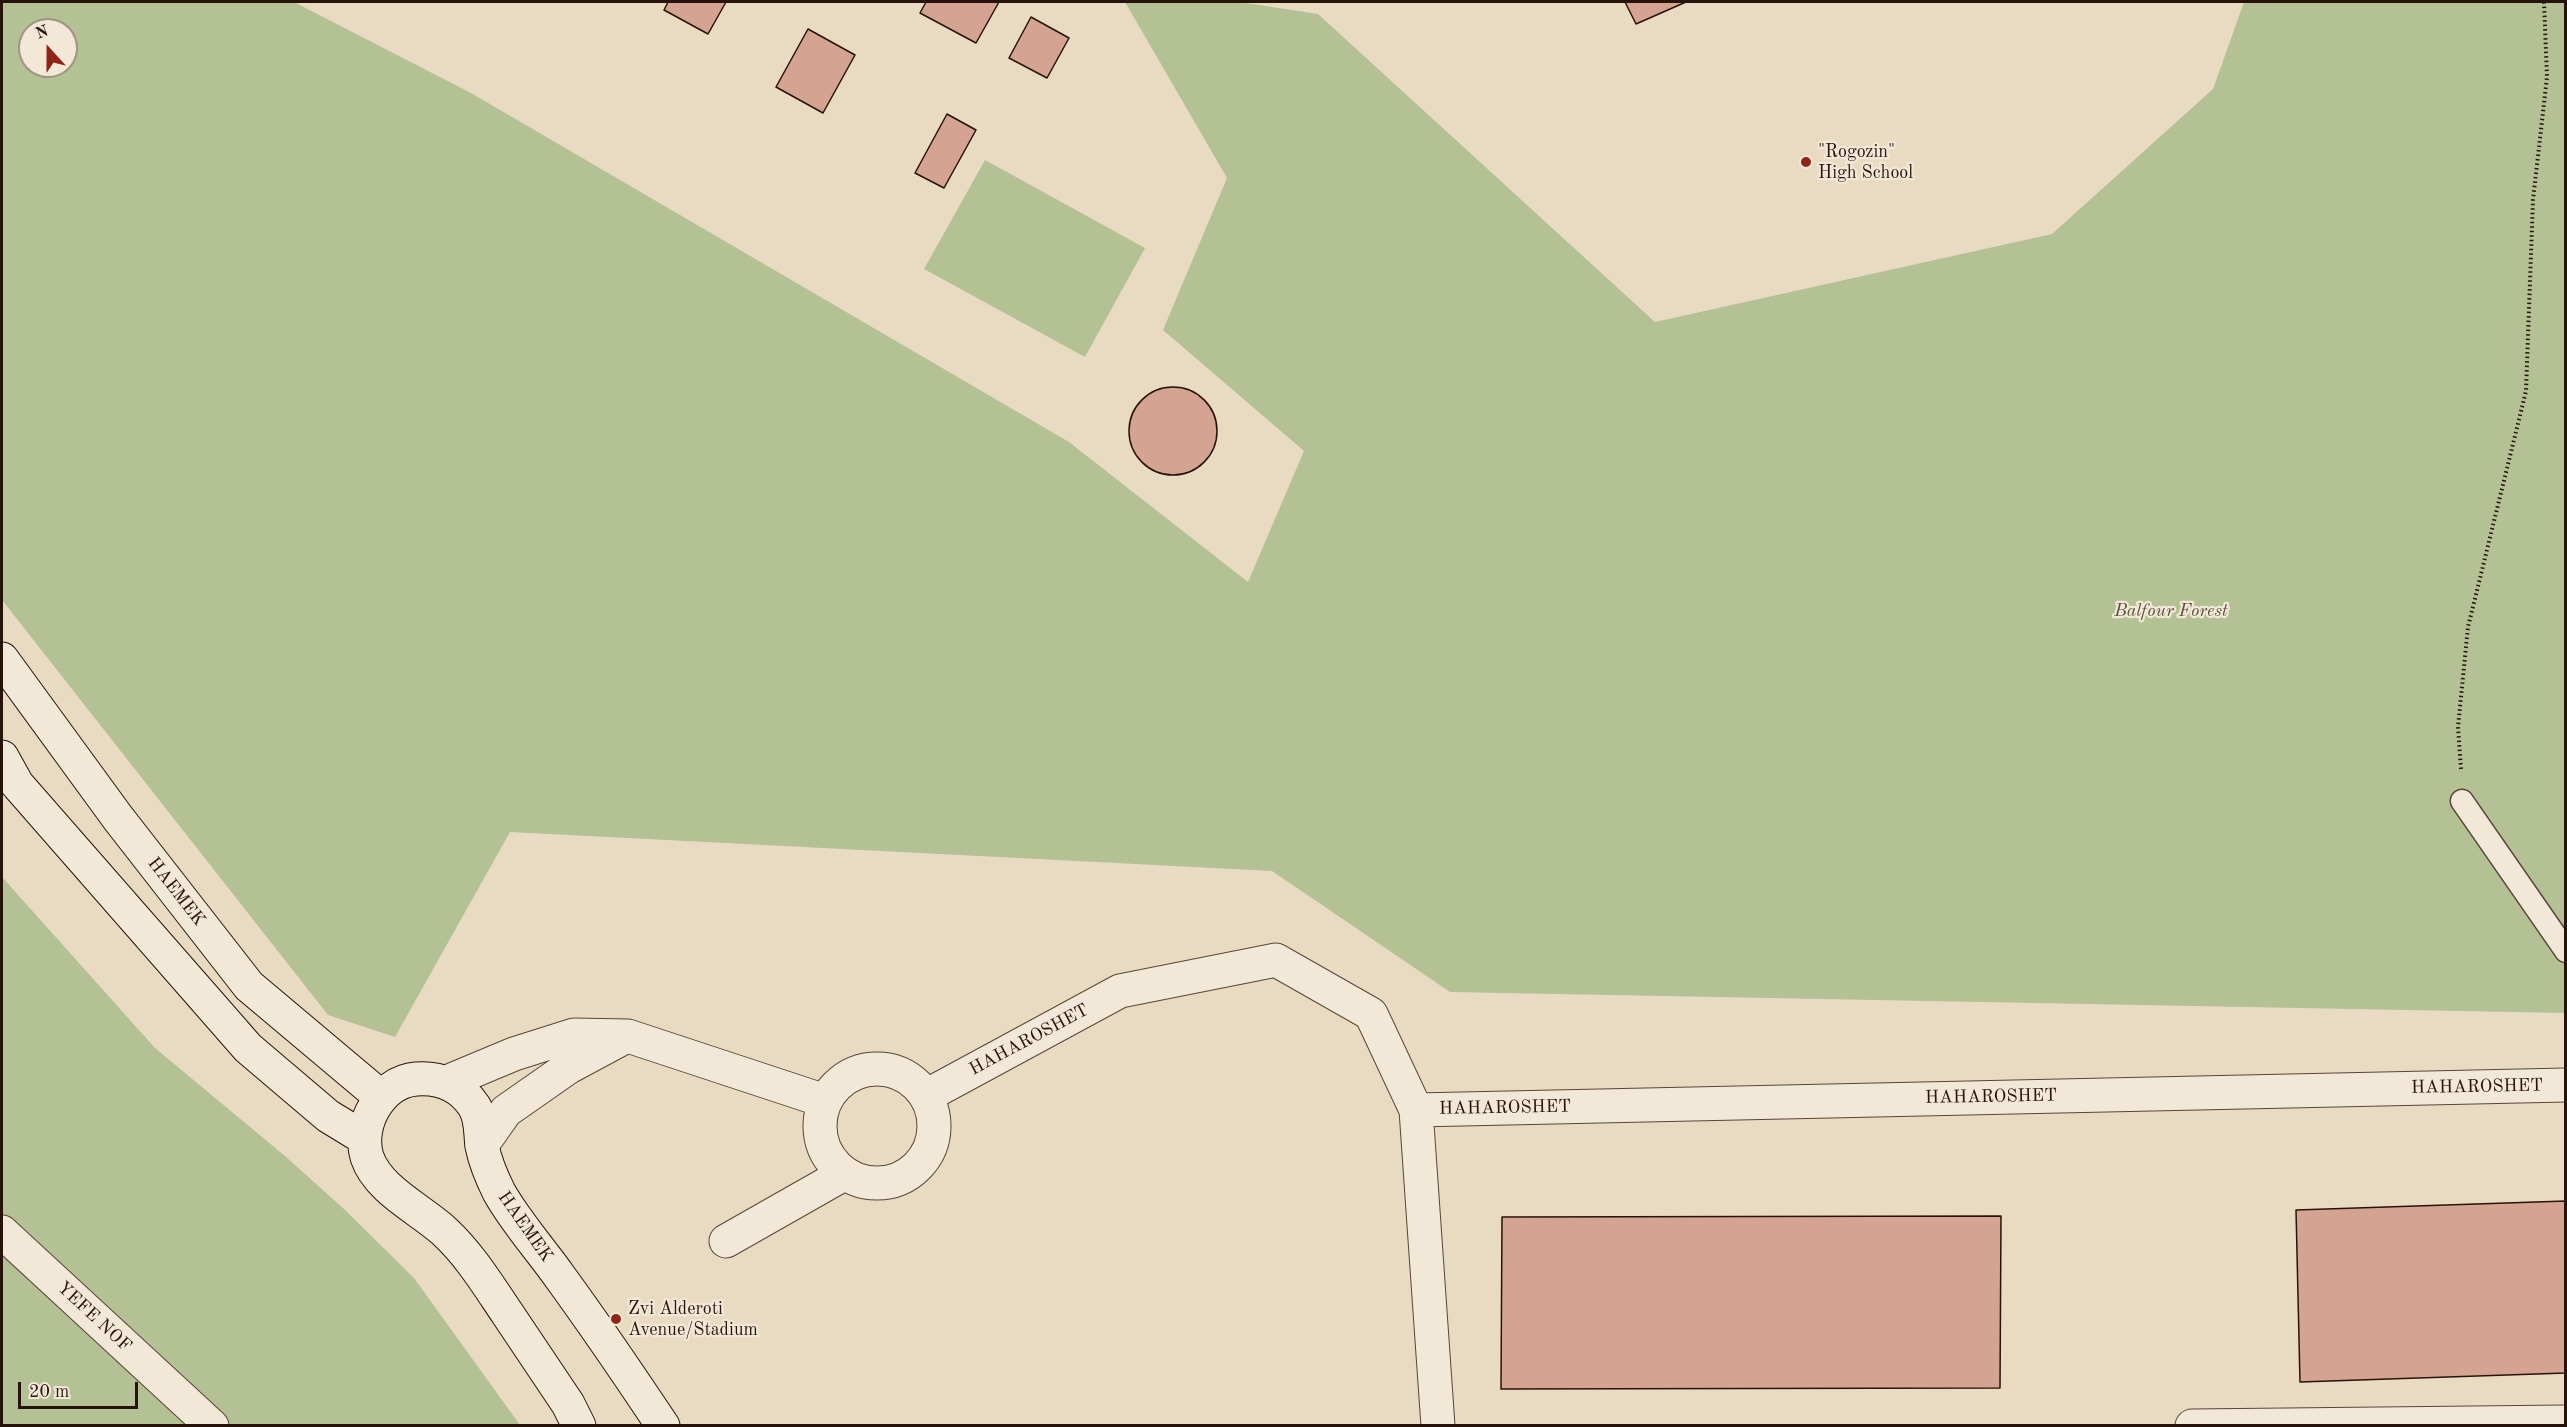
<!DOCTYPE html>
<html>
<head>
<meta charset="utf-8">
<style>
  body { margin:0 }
  #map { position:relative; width:2567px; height:1427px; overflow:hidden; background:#e9dbc2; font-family:"Old Standard TT",serif }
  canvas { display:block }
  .frame { position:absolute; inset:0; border:3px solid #27130a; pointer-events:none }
  .north { position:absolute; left:18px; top:18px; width:60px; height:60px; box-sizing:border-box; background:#f1e8d7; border:2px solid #a09385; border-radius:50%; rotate:339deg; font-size:16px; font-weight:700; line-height:24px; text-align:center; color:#27130a }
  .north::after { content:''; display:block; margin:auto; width:21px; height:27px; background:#8f2418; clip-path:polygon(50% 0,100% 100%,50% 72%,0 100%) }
  .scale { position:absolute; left:18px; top:1382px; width:120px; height:27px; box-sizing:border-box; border:3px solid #27130a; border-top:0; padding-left:8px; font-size:18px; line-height:21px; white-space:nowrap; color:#27130a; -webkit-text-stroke:4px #f1e8d7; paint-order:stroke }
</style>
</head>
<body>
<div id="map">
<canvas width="2567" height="1427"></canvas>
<div class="frame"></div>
<div class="north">N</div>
<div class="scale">20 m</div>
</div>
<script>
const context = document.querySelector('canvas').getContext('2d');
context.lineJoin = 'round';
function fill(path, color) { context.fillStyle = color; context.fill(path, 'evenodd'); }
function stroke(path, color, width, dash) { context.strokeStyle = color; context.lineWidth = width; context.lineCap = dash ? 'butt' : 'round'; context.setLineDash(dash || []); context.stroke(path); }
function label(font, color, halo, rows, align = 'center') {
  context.font = font + ' "Old Standard TT",serif'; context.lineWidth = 4.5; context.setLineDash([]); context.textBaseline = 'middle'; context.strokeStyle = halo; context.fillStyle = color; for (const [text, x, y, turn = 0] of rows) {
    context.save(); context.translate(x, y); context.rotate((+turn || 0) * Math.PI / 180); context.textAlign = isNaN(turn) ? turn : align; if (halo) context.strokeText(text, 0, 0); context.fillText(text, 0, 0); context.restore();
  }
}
const green = new Path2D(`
  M2,2H294L471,93L1069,442L1248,582L1304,451L1163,330L1227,178L1125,2H1239L1318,14L1655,322L2052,234L2213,89L2244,2H2565V1013L1450,992L1272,871L510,832L395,1037L328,1015L2,600ZM30,30H66V66H30Z
  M985,160L1145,248L1085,357L924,269Z
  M2,877L155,1048L285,1156L344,1209L414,1278L520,1425H2Z`);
const building = new Path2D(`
  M668,2H726L708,34L664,10Z
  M926,2H999L976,43L920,13Z
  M1625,2H1686L1636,24Z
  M1031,17L1069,38L1047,78L1009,58Z
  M808,29L855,55L823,113L776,87Z
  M947,114L976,130L944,188L915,173Z
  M1129 431a44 44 0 1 1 88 0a44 44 0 1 1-88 0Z
  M2566,1201V1373L2300,1382L2296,1210Z
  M2001,1216L2000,1388L1501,1389L1502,1217Z`);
const path = new Path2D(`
  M2461,769L2458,727L2468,627L2526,391L2533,200L2547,77L2544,2`);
const service = new Path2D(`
  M2462,801L2566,951`);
const minor = new Path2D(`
  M820 1126a57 57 0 1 1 114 0a57 57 0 1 1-114 0Z
  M447,1082L514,1054L574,1035L628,1036L825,1101
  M926,1096L1120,991L1276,960L1371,1014L1416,1110L1438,1426
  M1416,1110L2566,1085
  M482,1145L506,1111L569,1067L623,1038
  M726,1241L844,1174
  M2192,1426L2566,1422`);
const tertiary = new Path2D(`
  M2,1232L212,1426`);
const secondary = new Path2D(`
  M2,659L118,818L249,986L381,1097
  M2,757L17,784L248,1048L328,1116L364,1138
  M579,1426L568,1404C548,1374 528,1344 507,1313C488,1285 470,1255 444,1231C420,1209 378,1190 367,1157C357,1124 381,1082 416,1079C440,1077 461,1086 474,1106C482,1119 480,1132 482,1146C485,1161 492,1178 499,1192C515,1221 541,1250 560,1277C595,1325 629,1375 663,1426`);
const markers = [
  [1806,162,6,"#8f2418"],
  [616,1319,6,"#8f2418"]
];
const poiNames = [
  ["\"Rogozin\"",1818,152],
  ["High School",1818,173],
  ["Zvi Alderoti",628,1309],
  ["Avenue/Stadium",628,1330]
];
const parkNames = [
  ["Balfour Forest",2171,611]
];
const streetNames = [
  ["HAEMEK",176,892,52],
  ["HAHAROSHET",1029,1040,-28],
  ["HAHAROSHET",2477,1087,-1],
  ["HAHAROSHET",1991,1097,-1],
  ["HAHAROSHET",1505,1108,-1],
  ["HAEMEK",525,1227,55],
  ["YEFE NOF",94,1317,43]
];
fill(green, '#b4c195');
fill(building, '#d5a392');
stroke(building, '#27130a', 1.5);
stroke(service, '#584538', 25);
stroke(minor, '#584538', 35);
stroke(tertiary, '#584538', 35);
stroke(secondary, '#27130a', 35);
stroke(path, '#27130a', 4, [1.5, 3]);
stroke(service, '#f1e8d7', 22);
stroke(minor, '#f1e8d7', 33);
stroke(tertiary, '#f1e8d7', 33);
stroke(secondary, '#f1e8d7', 33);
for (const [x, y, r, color] of markers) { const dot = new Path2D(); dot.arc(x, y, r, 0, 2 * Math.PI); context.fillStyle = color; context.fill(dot); stroke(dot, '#f1e8d7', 2); }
label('18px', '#27130a', '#f1e8d7', poiNames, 'left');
label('italic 18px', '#58503b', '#f1e8d7', parkNames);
label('18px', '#27130a', '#f1e8d7', streetNames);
</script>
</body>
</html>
